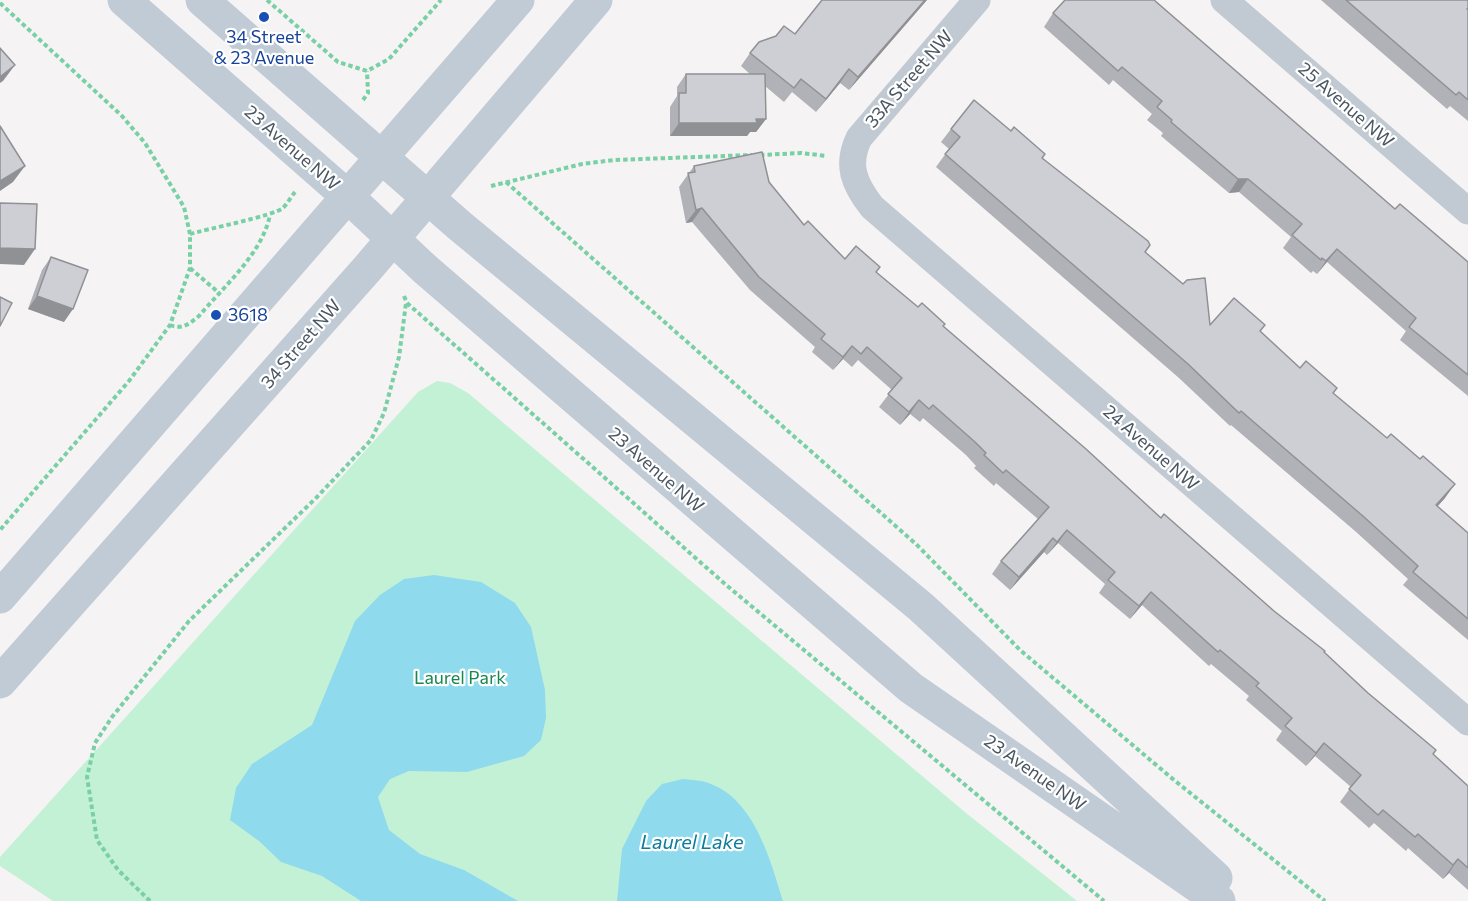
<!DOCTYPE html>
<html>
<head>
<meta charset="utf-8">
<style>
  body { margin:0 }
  canvas { display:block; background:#f5f3f3 }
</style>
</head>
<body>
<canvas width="1468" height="901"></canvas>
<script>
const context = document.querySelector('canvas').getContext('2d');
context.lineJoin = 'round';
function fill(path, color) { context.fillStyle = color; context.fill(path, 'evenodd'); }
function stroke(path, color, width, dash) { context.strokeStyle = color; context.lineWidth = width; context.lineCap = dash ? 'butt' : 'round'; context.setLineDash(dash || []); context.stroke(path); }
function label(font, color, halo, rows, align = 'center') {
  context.font = font + ' Commissioner,sans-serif'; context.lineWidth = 4.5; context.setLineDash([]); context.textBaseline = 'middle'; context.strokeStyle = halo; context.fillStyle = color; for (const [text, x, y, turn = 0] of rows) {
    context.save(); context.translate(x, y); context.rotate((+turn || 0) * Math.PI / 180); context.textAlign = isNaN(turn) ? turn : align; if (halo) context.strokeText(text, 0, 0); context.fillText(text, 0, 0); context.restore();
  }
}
const green = new Path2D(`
  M437,381L450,383L468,393L966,813L1077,901H53L0,866V857L418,392Z`);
const water = new Path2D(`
  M434,575L481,582L515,603L531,627L545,690L546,718L541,740L524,756L467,772L409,771L390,779L378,797L389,830L420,854L464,870L518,901H361L322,876L281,862L259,841L230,820L236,788L252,764L312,725L355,621L380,595L404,579Z
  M683,779C692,780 703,780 711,784C754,800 771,861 783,901H617L622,849L646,801L662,784Z`);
const path = new Path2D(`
  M267,0L338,62L367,71L389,59L441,0
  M0,3L122,116L145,143L184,207L190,234V268L170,325L129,381L0,530
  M363,100L368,93L367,71
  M760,155L801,153L827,156
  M506,182L916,544L1020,650L1174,780L1325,901
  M491,186L582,164L614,160L752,155
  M190,234C207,229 273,216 283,208C287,204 291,197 295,192
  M190,268L219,293
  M404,296L407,303L725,584L1104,901
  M170,325C182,330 189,324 199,316C224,286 262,254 270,215
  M150,901L118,870L97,840L87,777L95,743L112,717L189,621L316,498L371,440L384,413L399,357L406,303`);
const street = new Path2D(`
  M977,0L859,138C846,165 854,184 872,207L1468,722
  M1224,0L1468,211`);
const secondary = new Path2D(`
  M124,0L347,196L425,269L911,688L1219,901
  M202,0L460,226L921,607L1216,878
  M0,597L518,0
  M0,682L367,269L596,0`);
const wall = new Path2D(`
  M822,0H927L849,90L840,83L816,112L792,92L784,102L765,86L766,119L756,132H750L747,136H670V107L677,96V87L686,74H750L741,66L750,53L795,34Z
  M1321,0H1468V121L1450,106L1447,109Z
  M1053,13L1395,209L1468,262V396L1400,340L1406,331L1327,262L1317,274L1313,271L1311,273L1283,248L1291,237L1239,192L1229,193L1161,136L1163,133L1147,120L1152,114L1113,80L1109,85L1044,27Z
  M951,129L1043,158L1145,252L1210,325H1265L1260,332L1300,368L1333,394L1445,498L1437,507L1468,533V640L1403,585L1408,579L1355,531L1231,425L1230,426L1179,378L936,167L949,149L941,142Z
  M694,166L769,182L804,225L845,259L880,267L876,272L918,307L943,326L1161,518L1274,611L1324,653L1368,693L1436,750L1433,754L1468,786V890L1449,873L1443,879L1408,848L1406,851L1374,823L1369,828L1340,802L1351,787L1315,756L1306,766L1276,740L1282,731L1246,700L1249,696L1211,664L1209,666L1142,605L1130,619L1099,593L1105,584L1058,543L1047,555L1044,552L1010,590L992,574L1001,561L1038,519L996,483L994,486L974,468L976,466L966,455L923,418L920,422L910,414L900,425L879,407L892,390L858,360L852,367L843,359L833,370L812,352L815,347L750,290L692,222L686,223L679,187Z
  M51,257L64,322L28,309L42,270Z`);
const shadedWall = new Path2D(`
  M925,0H927L849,90L858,77Z
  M15,65L3,81L0,83V77Z
  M849,69L840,83L816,112L826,99Z
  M756,119H766L756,132H750L747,136H670L679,123Z
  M25,166L13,182L0,191V181Z
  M1238,179H1248L1239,192L1229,193Z
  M702,208L692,222L686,223L696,210Z
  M0,248L35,249L24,265L0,264Z
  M1337,249L1327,262L1317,274L1326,261Z
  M37,296L73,309L64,322L28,309Z
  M852,346L843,359L833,370L843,357Z
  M919,400L910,414L900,425L909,412Z
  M1455,484L1445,498L1426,519L1436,505Z
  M1067,530L1058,543L1047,555L1057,542Z
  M1053,538L1044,552L1010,590L1019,577Z
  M1151,592L1142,605L1130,619L1139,606Z
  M1324,743L1315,756L1306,766L1316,753Z
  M1458,859L1449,873L1443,879L1453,865Z`);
const building = new Path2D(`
  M822,0H925L858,77L849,69L826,99L801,79L794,88L750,53L759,42L776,36L784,26L795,34Z
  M1065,0H1154L1395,209L1400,204L1468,262V375L1409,327L1416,318L1337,249L1326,261L1322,258L1321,260L1292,235L1302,224L1248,179H1238L1171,122L1172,120L1157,107L1162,101L1122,67L1118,71L1053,13Z
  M1346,0H1468V8L1467,9L1468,10V100L1459,92L1456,95Z
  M0,48L15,65L0,77Z
  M686,74H765L766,119H756L757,123H679V93H686Z
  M974,100L1011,131L1014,127L1045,154L1042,158L1148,241L1150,245L1145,252L1183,284L1187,280L1205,278L1210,325L1234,298L1265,325L1260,331L1300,368L1306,361L1337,388L1333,393L1387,438L1391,434L1420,459L1423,456L1455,484L1436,505L1468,533V619L1413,572L1418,566L1364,517L1241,411L1239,413L1188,364L945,154L960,137L951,129Z
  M0,126L25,166L0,181Z
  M762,152L769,182L804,225L808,221L845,259L856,246L880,267L876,272L918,307L922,303L945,324L943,326L1086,449L1161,518L1164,514L1274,611L1325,651L1324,652L1368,693L1436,750L1433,754L1468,786V868L1458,859L1453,865L1418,834L1415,837L1383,810L1378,815L1349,789L1361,775L1324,743L1316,753L1285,726L1292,718L1256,686L1259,683L1220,650L1218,652L1151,592L1139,606L1108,580L1115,572L1067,530L1057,542L1053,538L1019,577L1001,561L1049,507L1006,470L1003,473L984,455L986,453L975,442L933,405L929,409L919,400L909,412L888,394L902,378L867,347L861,354L852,346L843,357L821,339L825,334L759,277L702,208L696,210L688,173L695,172L694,166Z
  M0,203L37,204L35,249L0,248Z
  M51,257L88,270L73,309L37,296Z
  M0,297L12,303L0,326Z`);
const markers = [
  [264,17,6,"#1a4fb4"],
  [216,315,6,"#1a4fb4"]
];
const transitNames = [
  ["34 Street",264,37],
  ["& 23 Avenue",264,58],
  ["3618",228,315,"left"]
];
const streetNames = [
  ["33A Street NW",909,79,-49],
  ["25 Avenue NW",1346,105,41],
  ["23 Avenue NW",292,148,41],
  ["34 Street NW",301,344,-49],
  ["24 Avenue NW",1151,448,41],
  ["23 Avenue NW",656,470,41],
  ["23 Avenue NW",1035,773,35]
];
const parkNames = [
  ["Laurel Park",460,678]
];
const waterNames = [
  ["Laurel Lake",692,842]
];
fill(green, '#c3f1d5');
fill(water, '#90daee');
stroke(path, '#7ad0a6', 4, [4.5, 3]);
stroke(street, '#c1cad2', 27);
stroke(secondary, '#c1cbd6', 33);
fill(wall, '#b0b2b7');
fill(shadedWall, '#909195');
fill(building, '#cdcfd5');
stroke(building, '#909195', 1.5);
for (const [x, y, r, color] of markers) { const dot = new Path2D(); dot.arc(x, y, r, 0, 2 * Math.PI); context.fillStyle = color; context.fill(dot); stroke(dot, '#fff', 2); }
label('18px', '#164399', '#fff', transitNames);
label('18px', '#4a5661', '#fff', streetNames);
label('18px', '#17864f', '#fff', parkNames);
label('italic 20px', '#0c7c9b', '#fff', waterNames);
</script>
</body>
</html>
